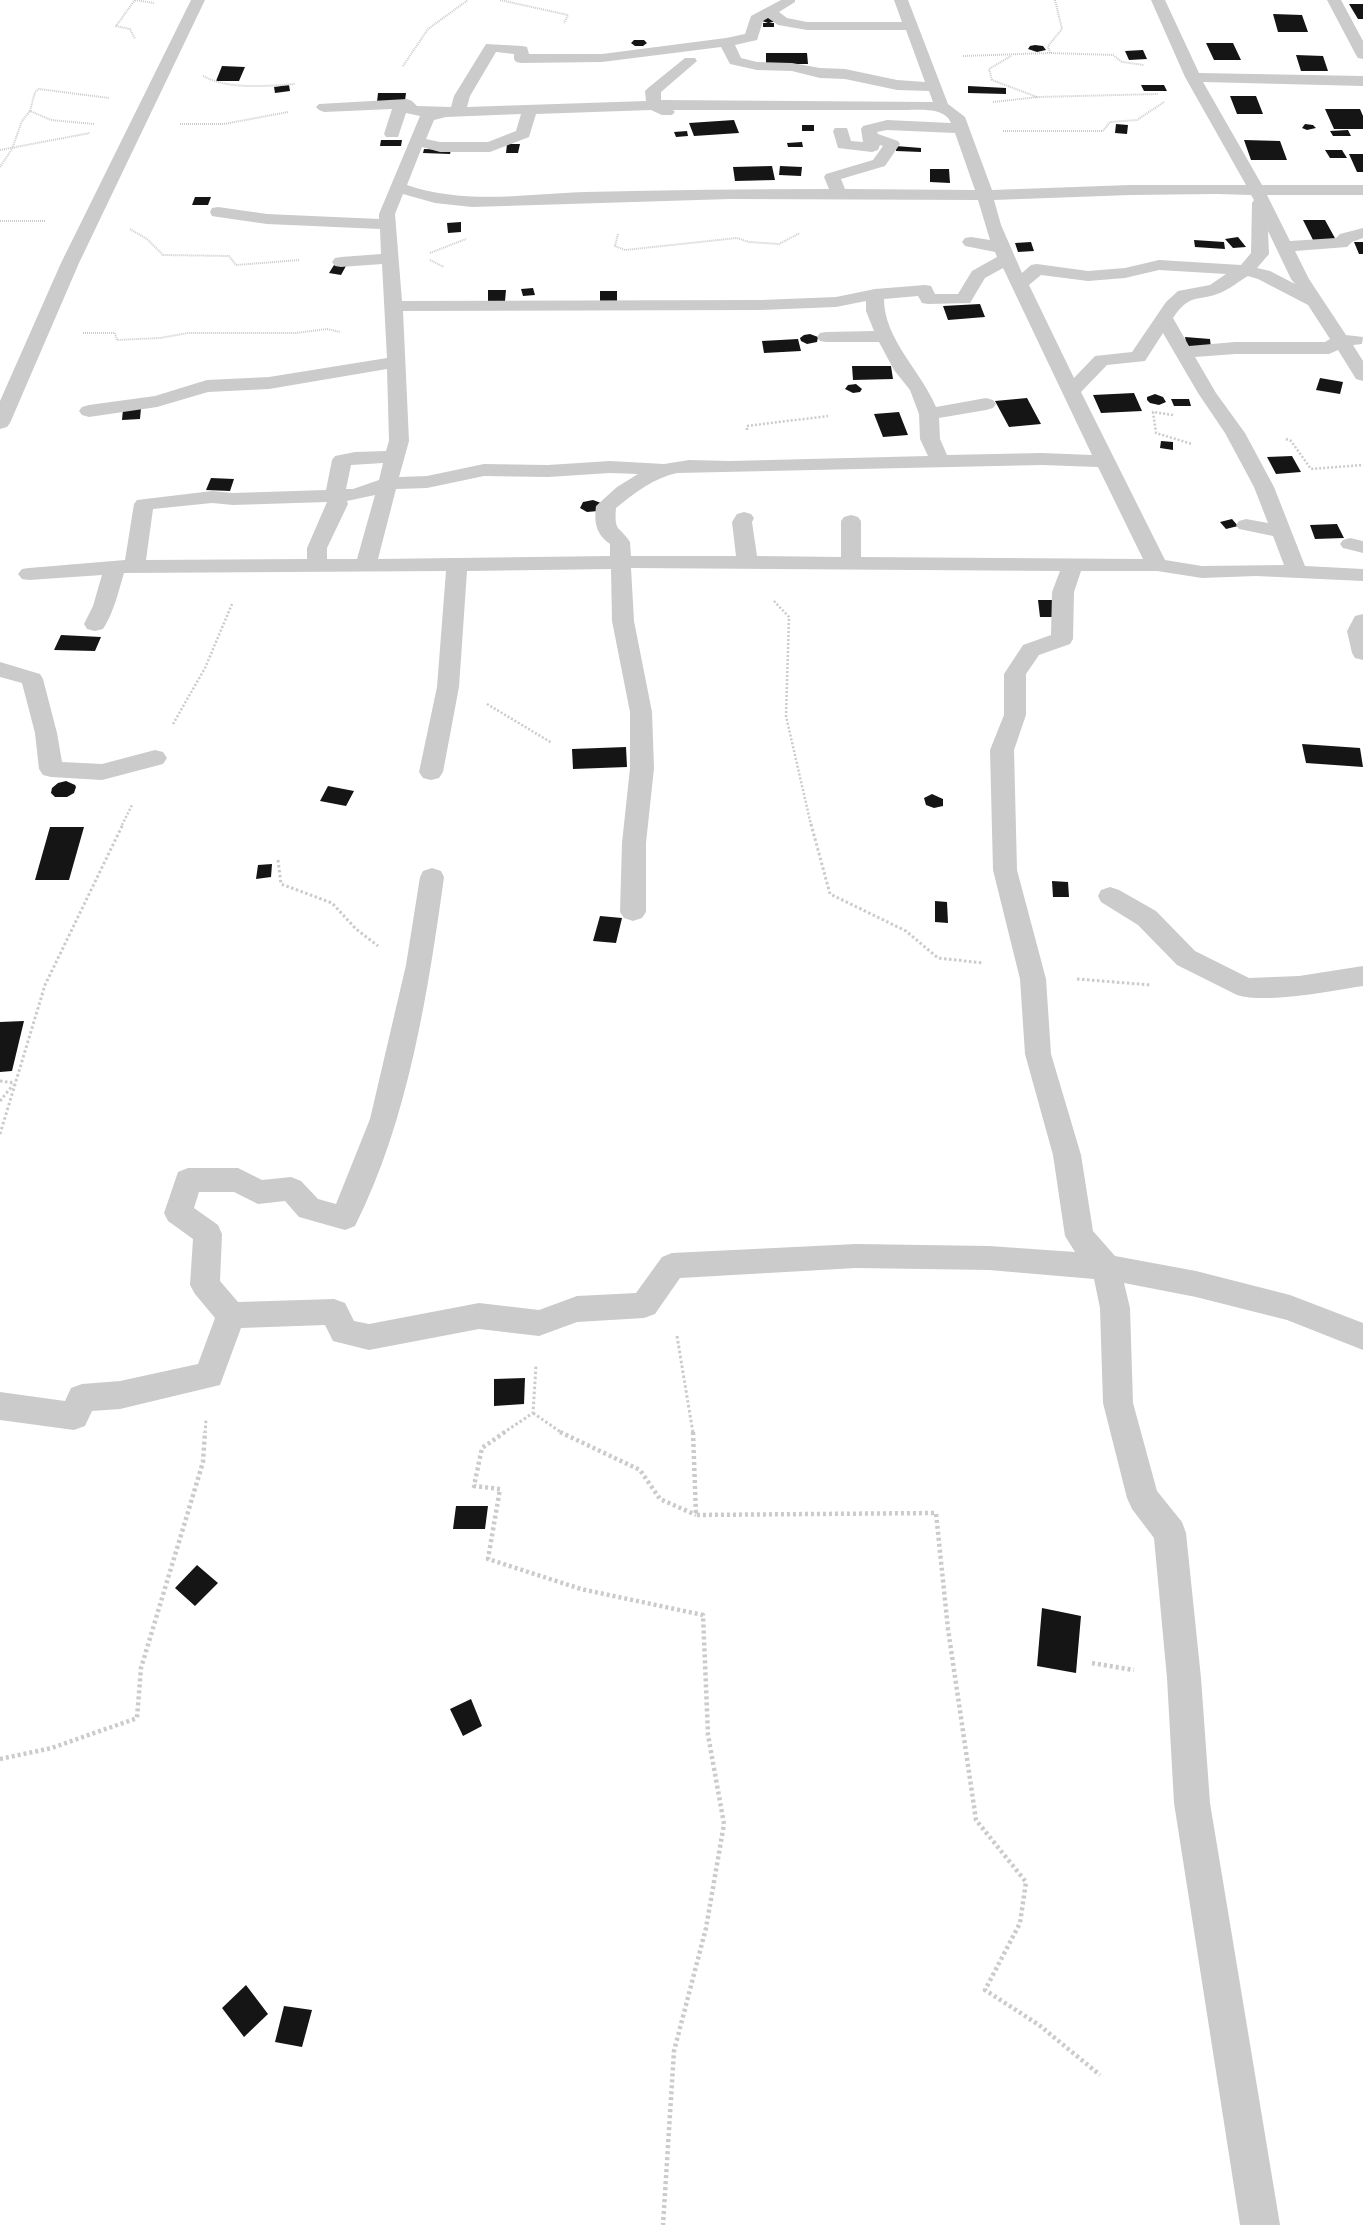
<!DOCTYPE html>
<html>
<head>
<meta charset="utf-8">
<style>
  body { margin:0 }
  canvas { display:block; background:#fff }
</style>
</head>
<body>
<canvas width="1363" height="2225"></canvas>
<script>
const context = document.querySelector('canvas').getContext('2d');
context.lineJoin = 'round';
function fill(path, color) { context.fillStyle = color; context.fill(path, 'evenodd'); }
function stroke(path, color, width, dash) { context.strokeStyle = color; context.lineWidth = width; context.lineCap = dash ? 'butt' : 'round'; context.setLineDash(dash || []); context.stroke(path); }
const building = new Path2D(`
  M1349,4H1363V19H1358Z
  M1273,14L1302,15L1308,32H1278Z
  M765,16L776,21L769,23H774V27H763V23H768L762,21Z
  M634,40H644L647,43L643,46H635L631,43Z
  M1206,43H1233L1241,60H1214Z
  M1035,45L1043,46L1046,50L1037,52L1028,49L1030,46Z
  M1143,50L1147,59L1129,60L1125,51Z
  M766,53H807L808,64H766Z
  M1296,55L1323,56L1328,71H1301Z
  M222,66L245,67L239,81H216Z
  M289,85L290,91L275,93L274,87Z
  M1141,85H1164L1167,91H1144Z
  M968,86L1006,88V94L968,93Z
  M378,93H406L405,101L377,102Z
  M1230,96H1256L1263,114H1237Z
  M1325,109H1360L1363,116V129H1334Z
  M734,120L739,133L694,136L689,123Z
  M1116,124L1128,125L1127,134L1115,133Z
  M1305,124L1313,125L1316,128L1307,130L1302,128Z
  M802,125H814V131H802Z
  M1348,130L1351,136H1333L1330,131Z
  M687,131L688,136L676,137L674,132Z
  M381,140H402L401,146H380Z
  M1244,140L1280,141L1287,160H1251Z
  M802,142L803,147H788L787,143Z
  M507,144H520L518,153H506Z
  M896,146L921,148V152L896,151Z
  M424,149L451,150L450,154L423,153Z
  M1325,150H1342L1347,158H1330Z
  M1349,154H1363V172H1357Z
  M772,166L775,180L735,181L733,167Z
  M780,166L802,167L801,176L779,175Z
  M930,169H949L950,183L930,182Z
  M195,197H211L208,205H192Z
  M1303,220H1325L1336,240H1313Z
  M461,222V232L448,233L447,223Z
  M1238,237L1246,247L1233,248L1225,239Z
  M1194,240L1224,242L1225,249L1195,247Z
  M1031,242L1034,251L1018,252L1015,243Z
  M1354,242H1363V254H1359Z
  M334,265L346,266L341,275L329,273Z
  M533,288L535,295L523,296L521,289Z
  M488,290H506L505,301H488Z
  M600,291H617V302H600Z
  M980,304L985,317L948,320L943,306Z
  M810,334L818,337L817,342L807,344L801,341L800,338L804,335Z
  M1185,337L1210,339L1211,348L1187,346Z
  M798,339L801,351L764,353L762,341Z
  M852,366H891L893,379L853,380Z
  M1320,378L1343,382L1340,394L1316,390Z
  M856,384L862,389L860,392L853,393L845,389L848,385Z
  M1134,393L1142,411L1101,413L1093,395Z
  M1155,394L1163,397L1166,402L1159,405L1150,403L1147,400V397Z
  M1027,398L1041,424L1009,427L995,401Z
  M1171,399H1189L1191,406H1174Z
  M141,408L140,419L122,420L123,409Z
  M899,412L908,435L883,437L874,414Z
  M1161,441L1173,442V450L1160,448Z
  M1292,456L1301,472L1276,474L1267,457Z
  M211,478L234,479L230,491L206,490Z
  M593,500L601,503L598,511L587,512L580,508L583,502Z
  M1232,519L1238,526L1226,529L1220,522Z
  M1337,524L1344,538L1315,539L1310,525Z
  M1038,600H1052L1054,617H1040Z
  M61,635L101,637L95,651L54,650Z
  M1302,744L1360,748L1363,767L1306,763Z
  M626,747L627,767L573,769L572,749Z
  M66,781L75,785L76,787L74,793L67,797H55L51,793L52,788L58,783Z
  M328,786L354,791L346,806L320,801Z
  M932,794L943,799V806L934,808L926,805L924,798Z
  M50,827H84L69,880H35Z
  M272,864L271,877L256,879L258,865Z
  M1052,881L1068,882L1069,897H1053Z
  M935,901L947,902L948,923L935,922Z
  M600,916L622,918L616,943L593,941Z
  M24,1021L12,1071L0,1072V1022Z
  M525,1378L524,1404L494,1406V1379Z
  M456,1506H488L485,1529H453Z
  M197,1565L218,1583L195,1606L175,1588Z
  M1042,1608L1081,1616L1076,1673L1037,1666Z
  M471,1699L482,1726L463,1736L450,1709Z
  M246,1985L268,2014L244,2037L222,2008Z
  M284,2006L312,2010L302,2047L275,2042Z`);
const pathFar3 = new Path2D(`
  M135,0L116,26L130,29L135,39
  M135,0L154,3
  M500,0L568,15L564,23
  M1050,53L1048,46L1062,29L1055,0
  M963,56L1050,53L1113,55L1122,62L1144,65
  M1011,56L989,69L992,80L1037,97
  M403,66L428,29L468,0
  M203,76C229,90 266,86 295,84
  M993,102L1038,97L1158,94
  M94,124L51,120L30,111L35,92L39,89L109,98
  M180,124H224L288,112
  M1003,131H1103L1110,122L1137,120L1164,102
  M0,150L90,133
  M0,167L12,149L22,121L30,111
  M0,221H45
  M130,229L147,239L163,255L229,256L236,265L300,260
  M618,234L615,246L625,250L737,238L749,242L779,244L800,233
  M430,253L466,239
  M430,260L444,267
  M83,333H115L117,340L160,338L188,333H296L327,329L340,332`);
const pathFar2 = new Path2D(`
  M1173,415L1153,412L1156,433L1192,444
  M747,430V426L828,416
  M1286,439L1291,441L1311,469L1363,465
  M774,601L789,617L786,716L811,825
  M487,704L552,743
  M173,724L205,668L232,604
  M122,825L132,805`);
const pathFar1 = new Path2D(`
  M811,824L830,894L906,931L938,958L983,963
  M278,860L281,884L332,903L356,929L378,946
  M1077,979L1151,985
  M0,1081L15,1083
  M0,1101L13,1085
  M0,1134L45,985L123,824
  M677,1336L693,1433
  M533,1413L562,1433
  M205,1433L206,1420
  M503,1433L533,1413L536,1366`);
const path = new Path2D(`
  M505,1432L482,1448L474,1486L500,1489L488,1559L581,1589L703,1615L708,1735L724,1824L706,1928L674,2051L663,2225
  M560,1432L640,1470L660,1499L696,1515
  M693,1432L696,1515L936,1513L948,1629L976,1820L1026,1882L1020,1923L985,1990L1039,2025L1100,2075
  M1092,1663L1134,1670
  M0,1759L52,1748L137,1718L141,1668L203,1462L205,1432`);
const minor = new Path2D(`
  M191,0H205L79,263L10,423L7,427L0,429V401L61,263Z
  M781,0H795V2L779,12L787,18L807,22H902L894,0H908L948,104L965,117L992,190L1130,185H1246L1185,77L1151,0H1165L1199,73L1363,76V86L1203,82L1262,185H1363V195H1267L1290,241L1336,238L1340,234L1363,228V238L1352,242L1347,247L1295,251L1309,279L1346,335L1363,337L1362,344L1353,345L1363,361V381L1356,379L1338,350L1329,354H1235L1195,357L1216,393L1245,433L1274,487L1305,566L1363,569V581L1256,576L1202,578L1157,571H1081L1074,592L1073,639L1070,644L1039,655L1026,674V715L1014,750L1017,870L1046,979L1051,1054L1081,1155L1093,1231L1115,1256L1196,1271L1290,1295L1363,1323V1350L1287,1320L1196,1297L1124,1283L1130,1308L1133,1403L1157,1491L1182,1522L1186,1533L1201,1678L1210,1803L1280,2225H1240L1174,1803L1167,1678L1154,1538L1132,1509L1127,1498L1103,1403L1100,1308L1094,1279L989,1270L856,1268L680,1278L655,1314L644,1318L577,1322L539,1336L479,1329L369,1350L333,1341L325,1325L241,1328L220,1385L120,1409L92,1411L85,1426L74,1430L0,1420V1392L65,1401L71,1388L82,1384L120,1381L198,1364L215,1318L195,1294L190,1285L193,1239L168,1221L164,1213L178,1172L188,1168H238L262,1180L291,1177L301,1181L318,1199L336,1204L370,1119L406,965L420,877L423,871L432,868L441,871L444,877C428,993 408,1121 355,1226L345,1230L299,1217L285,1201L258,1204L234,1192H199L194,1208L218,1225L222,1234L220,1281L238,1302L334,1299L345,1303L354,1321L369,1324L479,1303L539,1310L577,1296L636,1293L662,1257L672,1253L856,1244L989,1246L1075,1252L1065,1236L1053,1155L1025,1054L1020,979L993,870L990,750L1004,715V674L1023,645L1051,635L1052,592L1060,571L631,568L634,621L652,712L654,768L646,843V912L642,918L633,921L624,918L620,912L622,843L630,768V712L612,621L611,569L467,571L459,687L443,772L439,778L431,780L423,778L419,772L437,687L446,571L124,573C118,593 114,612 103,629L95,631L87,629L84,624L93,606L102,575L29,580L22,579L18,574L22,569L29,568L125,560L134,504L137,500L212,491L233,493L326,490L332,460L335,456L355,452L386,451L389,441L387,369L269,389L208,392L157,407L89,417L82,415L79,411L82,407L89,405L155,396L207,380L269,377L387,358L382,264L341,267L335,266L332,262L335,258L341,257L381,254L380,229L267,224L218,217L212,216L210,212L212,208L218,207L267,214L379,219V214L420,116L406,113L398,137H386L384,134L392,109L324,112L319,110L316,107L319,104L407,99L412,101L417,106L451,107L454,96L486,44L522,46L527,47L529,54H602L726,38L745,34L751,16ZM768,18L778,25L807,30H906L925,82L897,80L845,69L820,68L792,63L757,62L741,58L735,45L757,40L763,21ZM721,47L730,64L757,70L792,71L820,78L845,79L897,90L929,91L933,102L661,100V92L697,61L695,58H685L648,88L645,91L646,101L467,107L470,96L496,52L514,54V59L516,62L521,63L602,62ZM651,110L662,115H672L675,112L673,110H905C919,110 945,107 951,123L887,120L863,126L861,129L863,142L851,141L847,128H835L833,131L838,148L872,152L878,150L880,145L883,146L873,160L826,174L824,177L829,189C747,189 666,190 585,192C525,194 465,205 407,185L422,147L440,152H490L529,137L536,114ZM521,114L516,131L488,142H440L426,139L434,120L446,117ZM887,130L955,133L975,190L845,189L841,179L885,166L900,144L898,141L878,134L877,132ZM403,194L435,203L472,207L730,199L978,200L990,240L971,237L965,238L962,242L965,246L995,252L997,257L972,271L958,294H935L931,286L925,285L875,289L836,297L761,300L402,301L395,214ZM1217,194L1251,195L1254,200L1252,203L1251,253L1241,265L1159,260L1125,268L1088,271L1037,264L1031,265L1022,273L1001,225L994,200L1130,195ZM1268,231L1291,279L1295,284L1270,271L1257,268L1269,254ZM1003,268L1092,455L1042,453L947,455L940,439L939,418L986,410L993,408L996,404L993,400L986,398L936,407C921,371 884,339 884,299L918,296L922,303L928,304L970,303L985,278ZM1159,270L1226,274L1210,285L1178,291L1166,302L1132,352L1095,356L1074,378L1029,285L1041,275L1088,281L1125,278ZM1248,276L1258,279L1308,305L1330,339L1325,342H1235L1189,346L1173,318C1190,293 1196,302 1220,293C1230,289 1239,281 1248,276ZM866,301V311L874,331L826,332L820,333L817,337L820,341L826,342H879L894,370L910,390L919,414L920,439L928,456L730,461L689,460L664,464L610,461L548,465L484,464L427,476L399,477L409,441L403,311L761,310L836,307ZM1163,333L1198,393L1225,433L1254,487L1268,523L1246,519L1239,521L1236,525L1239,529L1273,536L1284,565L1202,566L1165,560L1081,392L1107,365L1145,361ZM383,463L379,480L353,489H346L351,465ZM1042,465L1098,467L1143,559L861,557V521L858,517L851,515L844,517L841,521V557L757,556L752,522L754,518L751,514L744,512L737,514L732,522L736,556H631L630,542C619,525 614,533 616,508C634,493 654,478 677,473ZM610,473L638,474L617,487L596,506C594,523 596,534 610,544V556L378,559L396,489L427,488L484,476L548,477ZM375,495L357,559H327V548L348,504L347,501ZM327,502L307,548V559L146,560L153,509L212,503L233,505Z
  M1327,0H1341L1363,41V59L1358,58L1356,55Z
  M1350,538L1363,541V553L1343,548L1340,544L1343,540Z
  M1363,614V660L1355,658L1352,653L1347,631L1355,616Z
  M0,662L40,674L43,679L57,733L62,762L102,764L155,750L163,752L167,758L163,764L102,780L51,777L43,775L39,769L35,733L22,683L0,677Z
  M1110,887L1119,890L1156,911L1195,951L1249,978L1299,976L1363,966V986C1330,991 1267,1004 1237,995L1177,965L1138,925L1101,902L1098,896L1101,890Z`);
fill(building, '#151515');
stroke(pathFar3, '#cbcbcb', 2, [1, 1]);
stroke(pathFar2, '#cbcbcb', 2.5, [2, 2]);
stroke(pathFar1, '#cbcbcb', 3, [2.5, 2.5]);
stroke(path, '#cbcbcb', 4.5, [3, 3]);
fill(minor, '#cbcbcb');
</script>
</body>
</html>
